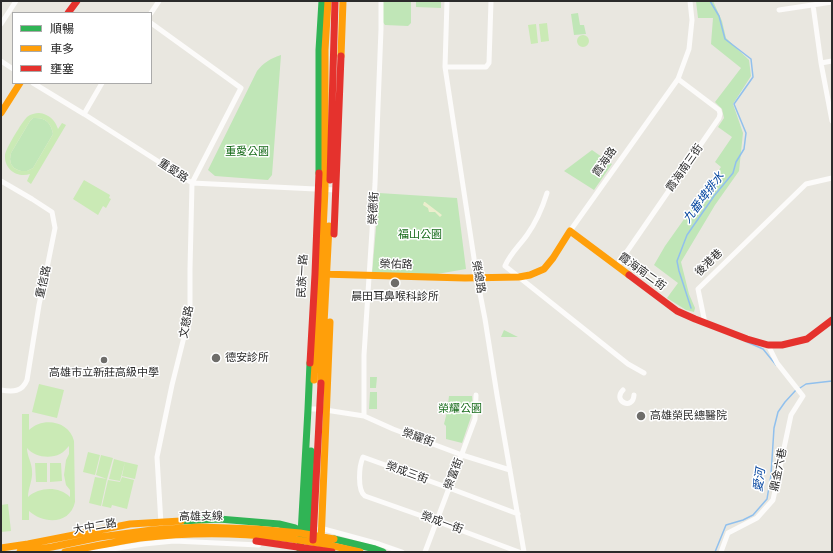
<!DOCTYPE html>
<html>
<head>
<meta charset="utf-8">
<style>
  body { margin:0 }
  #map { position:relative; width:833px; height:553px; overflow:hidden; background:#e9e7e0; font-family:"DM Sans","Noto Sans TC",sans-serif }
  canvas { display:block }
  .frame { position:absolute; inset:0; border:2px solid #2b2b2b; pointer-events:none }
  .legend { position:absolute; left:12px; top:12px; width:140px; height:72px; box-sizing:border-box; background:#fff; border:1px solid #aaa; margin:0; padding:5px 7px; list-style:none; font-size:12px; color:#2b2b2b }
  .legend li { display:flex; align-items:center; gap:8px; height:20px }
  .legend b { width:20px; border:1px solid #aaa }
</style>
</head>
<body>
<div id="map">
<canvas width="833" height="553"></canvas>
<div class="frame"></div>
<ul class="legend">
<li><b style="height:5px;background:#30b455"></b>順暢</li>
<li><b style="height:5px;background:#ff9f0a"></b>車多</li>
<li><b style="height:5px;background:#e5322d"></b>壅塞</li>
</ul>
</div>
<script>
const context = document.querySelector('canvas').getContext('2d');
context.lineJoin = 'round';
function fill(path, color) { context.fillStyle = color; context.fill(path, 'evenodd'); }
function stroke(path, color, width, dash) { context.strokeStyle = color; context.lineWidth = width; context.lineCap = dash ? 'butt' : 'round'; context.setLineDash(dash || []); context.stroke(path); }
function label(font, color, halo, rows, align = 'center') {
  context.font = font + ' "DM Sans","Noto Sans TC",sans-serif'; context.lineWidth = 3; context.setLineDash([]); context.textBaseline = 'middle'; context.strokeStyle = halo; context.fillStyle = color; for (const [text, x, y, turn = 0] of rows) {
    context.save(); context.translate(x, y); context.rotate((+turn || 0) * Math.PI / 180); context.textAlign = isNaN(turn) ? turn : align; if (halo) context.strokeText(text, 0, 0); context.fillText(text, 0, 0); context.restore();
  }
}
const green = new Path2D(`
  M383,1H411V23L408,26L385,25L382,21Z
  M416,1H441V8L416,7Z
  M696,1H713L722,21L726,38L749,60L751,76L733,104L743,133L739,171L715,205L681,262L689,294L695,308L694,312L686,310L667,298L678,283L654,265L665,246L721,167L715,162L732,137L718,127L724,118L722,109L715,102L741,68L711,44L713,18H698Z
  M578,13L580,25H584L586,34L574,35L571,14Z
  M281,55L272,175L268,180L215,176L208,170L257,71C263,63 271,58 281,55Z
  M33,118C45,117 51,122 53,134L33,168L27,171H21L18,170L14,168L11,164L10,159L11,153L30,121Z
  M592,150L612,164L594,190L564,171Z
  M379,193L457,198L466,269L437,274H372Z
  M504,330L518,337H501Z
  M370,377H377L376,388H370Z
  M370,392H377V409H369Z
  M449,396H472L473,411L462,443L446,439V426L444,424L447,412Z`);
const sand = new Path2D(`
  M424,202H425L442,215L440,217L435,212H429L428,208L423,205Z`);
const pitch = new Path2D(`
  M547,23L549,41L541,42L539,24Z
  M536,24L538,43L531,44L528,25Z
  M577 41a6 6 0 1 1 12 0a6 6 0 1 1-12 0Z
  M39,113C49,114 55,120 58,129L62,123L66,125L31,184L27,181L30,174C18,178 4,170 5,155C6,148 22,122 27,117C31,114 35,113 39,113ZM33,118C45,117 51,122 53,134L33,168L27,171H21L18,170L14,168L11,164L10,159L11,153L30,121Z
  M84,180L110,195L109,198L111,199L106,208L103,206L98,215L73,199Z
  M39,384L64,390L57,418L32,412Z
  M22,414H29V430C42,417 69,420 74,441L75,502C70,525 43,524 29,511V520H22ZM69,446V454L66,460L64,475L66,485L70,490V497C59,486 39,487 28,497C28,488 33,480 32,471C32,463 27,456 27,448C34,457 50,459 60,454C64,452 67,448 69,446Z
  M88,452L100,455L95,475L83,472Z
  M101,455L113,458L107,479L96,475Z
  M114,459L125,462L120,481L109,479Z
  M125,462L138,465L135,479L122,476Z
  M35,463H47V482H36Z
  M50,463H61L62,481L50,482Z
  M95,477L107,479L101,506L89,503Z
  M122,477L134,480L127,509L112,505L111,508L102,506L108,480L120,482Z
  M8,504L11,531L1,532V505Z`);
const stream = new Path2D(`
  M691,308L679,271L677,261L687,235L714,196L733,173L736,162L744,149L746,133L734,104L753,77L751,59L725,39L719,16L710,1
  M747,342L763,349L776,365
  M800,388L806,384L832,381
  M715,552L726,525L743,520L753,515L767,499L771,475L774,428L778,412L785,402L796,390`);
const street = new Path2D(`
  M447,1L445,67L477,278L485,319L497,395L524,552
  M813,5L821,63L832,121
  M779,10L832,2
  M151,13L159,1
  M151,23L241,88L192,183L190,269V313L172,385L157,457L161,524
  M1,24L16,1
  M1,61L13,69
  M821,63L832,61
  M445,67H486L489,63L491,1
  M33,83L84,114L192,183L336,190
  M84,114L102,83
  M1,181L32,199L52,212L55,228L48,263L39,305L27,380C22,392 13,392 1,390
  M547,193C542,209 537,221 527,235C520,245 510,254 505,266L628,364L644,373
  M570,231L678,79L689,49L692,20L690,1
  M617,266L719,118L720,114L719,110L678,79
  M705,323L698,289L806,184L832,178
  M623,390C612,401 633,411 634,395
  M308,409H319L364,416L393,429L462,455L510,470
  M364,416V355L375,184L381,29V1
  M518,514L449,488L363,457C359,466 357,490 365,496L436,521L519,552
  M320,528L379,544L402,552
  M93,552L144,544L174,541L259,545
  M425,552L475,419L476,395
  M721,552L728,533L757,518L773,500L791,415L803,396L777,363L768,345`);
const fast = new Path2D(`
  M319,173V50L322,1
  M181,521L219,519L279,524L295,528
  M334,539L375,549L383,552
  M307,540L311,451
  M300,552L308,409L310,363`);
const slow = new Path2D(`
  M341,56L343,1
  M1,113L20,83
  M321,274L465,278L519,277L530,275L544,269L553,258L570,231L629,275
  M314,380L321,274L325,189V50L328,1
  M321,383L329,226
  M321,542L330,322
  M1,548L28,544L130,524L181,521
  M20,552L52,547L100,537L152,530L200,527L256,529L300,533L334,539
  M65,552C90,547 115,542 140,538C214,529 287,534 360,552`);
const jam = new Path2D(`
  M68,13L77,1
  M330,180L335,1
  M334,234L341,56
  M629,275L677,311L695,319L747,339L768,345H782L807,339L832,320
  M310,363L315,274L319,173
  M313,540L321,383
  M256,541L332,552`);
const markers = [
  [395,283,5,"#6e6d6a"],
  [216,358,5,"#6e6d6a"],
  [104,360,4,"#6e6d6a"],
  [641,416,5,"#6e6d6a"]
];
const parkNames = [
  ["重愛公園",247,152],
  ["福山公園",420,235],
  ["榮耀公園",460,409]
];
const streetNames = [
  ["霞海路",605,162,-55],
  ["霞海南三街",685,168,-55],
  ["重愛路",173,171,33],
  ["榮德街",374,208,-87],
  ["後港巷",709,263,-44],
  ["榮佑路",396,265,1],
  ["霞海南二街",642,272,36],
  ["民族一路",303,276,-87],
  ["榮總路",478,277,80],
  ["重信路",44,282,-77],
  ["文慈路",187,322,-79],
  ["榮耀街",418,438,20],
  ["鼎金六巷",779,470,-78],
  ["榮成三街",407,473,20],
  ["榮富街",454,474,-69],
  ["高雄支線",201,517,-1],
  ["榮成一街",442,523,20],
  ["大中二路",95,527,-10]
];
const poiNames = [
  ["晨田耳鼻喉科診所",395,297],
  ["德安診所",225,358,"left"],
  ["高雄市立新莊高級中學",104,373],
  ["高雄榮民總醫院",650,416,"left"]
];
const waterNames = [
  ["九番埤排水",704,198,-53],
  ["愛河",760,480,-82]
];
fill(green, '#c0e6b7');
fill(sand, '#eceecd');
fill(pitch, '#caeab5');
stroke(stream, '#91c0ed', 1.5);
stroke(street, '#fcfbfa', 5);
stroke(fast, '#30b455', 7);
stroke(slow, '#ff9f0a', 7);
stroke(jam, '#e5322d', 7);
for (const [x, y, r, color] of markers) { const dot = new Path2D(); dot.arc(x, y, r, 0, 2 * Math.PI); context.fillStyle = color; context.fill(dot); stroke(dot, '#fff', 1.5); }
label('11px', '#176b1a', '#fff', parkNames);
label('11px', '#2b2b2b', '#fff', streetNames);
label('11px', '#2b2b2b', '#fff', poiNames);
label('italic 12px', '#0848a1', '#fff', waterNames);
</script>
</body>
</html>
